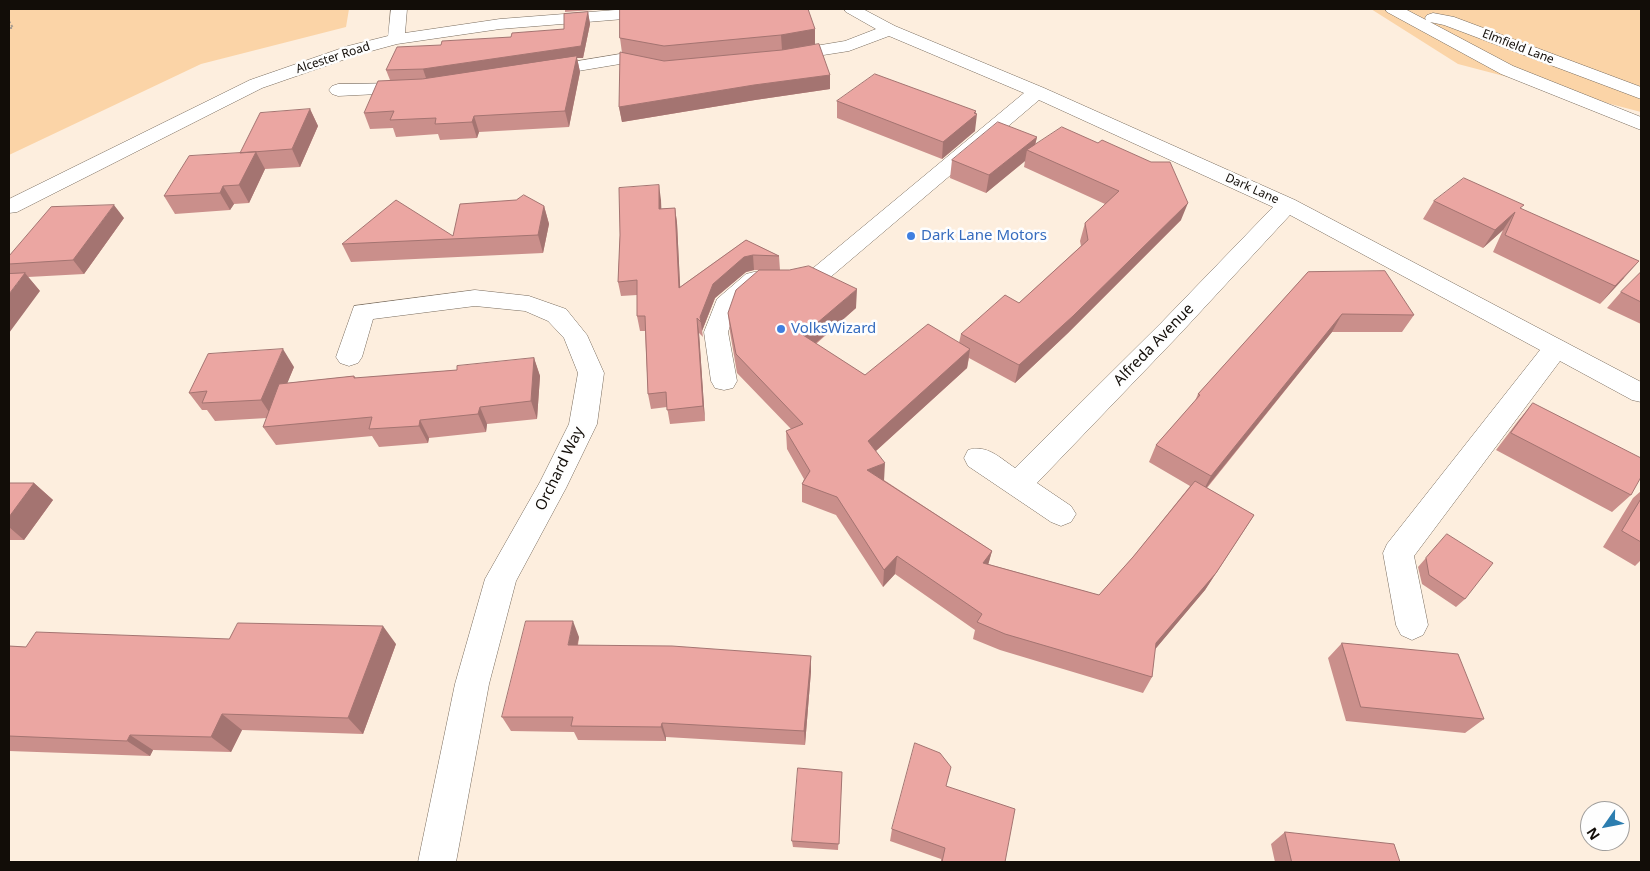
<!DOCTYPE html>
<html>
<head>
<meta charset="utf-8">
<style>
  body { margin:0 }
  #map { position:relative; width:1650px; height:871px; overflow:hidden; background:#fdeede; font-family:"Noto Sans",sans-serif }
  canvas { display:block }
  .frame { position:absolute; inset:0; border:10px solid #120d08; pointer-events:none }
  .north { position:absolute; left:1580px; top:801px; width:50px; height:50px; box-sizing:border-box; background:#fefefe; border:1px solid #a09e9c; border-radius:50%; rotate:237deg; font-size:14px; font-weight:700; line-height:20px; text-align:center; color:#120d08 }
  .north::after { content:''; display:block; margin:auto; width:18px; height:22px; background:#2c7daf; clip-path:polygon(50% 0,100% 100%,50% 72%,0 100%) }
</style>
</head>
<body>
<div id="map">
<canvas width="1650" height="871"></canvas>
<div class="frame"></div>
<div class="north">N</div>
</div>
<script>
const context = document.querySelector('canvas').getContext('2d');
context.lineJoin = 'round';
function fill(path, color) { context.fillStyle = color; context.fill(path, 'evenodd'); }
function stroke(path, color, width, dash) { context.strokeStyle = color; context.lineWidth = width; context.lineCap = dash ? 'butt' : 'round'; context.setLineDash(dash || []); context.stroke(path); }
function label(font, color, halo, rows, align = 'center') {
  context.font = font + ' "Noto Sans",sans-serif'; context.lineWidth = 5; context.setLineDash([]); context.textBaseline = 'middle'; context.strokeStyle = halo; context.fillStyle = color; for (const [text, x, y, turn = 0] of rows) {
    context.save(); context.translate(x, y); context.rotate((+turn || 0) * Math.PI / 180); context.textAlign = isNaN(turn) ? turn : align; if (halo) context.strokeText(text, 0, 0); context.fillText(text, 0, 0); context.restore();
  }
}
const green = new Path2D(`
  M9,9H349L346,27L201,64L9,155Z
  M1371,9H1641V112L1458,64Z`);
const path = new Path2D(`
  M9,21L13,28H9`);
const minor = new Path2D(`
  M391,9H407L405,33L500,19L628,9H694L692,12L686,14L500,29L397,44L360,54L262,88L17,212L9,213V199L250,80L348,46L388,36Z
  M844,9H863L895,26L1044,88L1295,200L1641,382V402L1632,400L1560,361L1414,556L1428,625L1423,635L1412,640L1401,635L1396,625L1383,553L1387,544L1540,350L1290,215L1179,335L1037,483L1071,506L1076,514L1071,522L1061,526L1051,522L968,466L964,458L968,450C987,444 1000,458 1015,468L1161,323L1273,207L1039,100L827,280L790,287H760L736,308L728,332L737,381L733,388L724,390L715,388L711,381L704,332L717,299L746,274L754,272L790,273L812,269L1024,93L889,36L849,51L785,61L779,60L776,56L779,52L845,41L876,29L846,12Z
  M1385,9H1405L1426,20L1425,18L1427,15L1433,13L1454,17L1641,87V99L1444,25L1430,22L1513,66L1641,117V130L1501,74L1387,12Z
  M620,54L663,62L666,66L663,70L657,71L620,64L542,77L536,76L533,72L536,68Z
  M412,83L418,84L421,88L418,92L338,96L332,94L329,90L332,86L338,84Z
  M475,290L529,296L566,309L587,335L604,373L597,424L566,488L516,581L489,684L456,862H418L455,684L485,579L540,482L569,424L578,373L564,338L548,321L525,311L475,306L373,319L362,357L358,363L349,366L340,363L336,357L354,306Z`);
const wall = new Path2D(`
  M565,9H593V10L565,12Z
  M588,12L590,24L583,58H577L580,72L569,127L479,132L477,138L440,140L438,134L396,137L393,128L370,129L364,113L390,80L386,70L441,45L511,37L564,29Z
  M815,29V44L830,75V89L755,100L622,122L619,107L622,53L620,38Z
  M837,101L975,131L942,159L837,118Z
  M310,109L318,126L300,167L265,169L249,203L234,204L230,210L175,214L164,196L240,153Z
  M1037,137L1035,145L1181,220L1068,333L1015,383L969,358L967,368L876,451L884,480L992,551L988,564L1099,595L1133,557L1190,486L1149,462L1156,445L1195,401L1198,394L1308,272L1414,315L1402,332H1332L1207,488L1254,515L1205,590L1155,649L1152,677L1143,693L1000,650L973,639L975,630L895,574L883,587L836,515L802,502V484L804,479L787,449L786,431L791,429L737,373L730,332L728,313L759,270H754L746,272L715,298L702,331L703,337L699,333L705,421L670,424L667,407L651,409L648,394L645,331H640L637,316V295L621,296L618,282L620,235L661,200V209L675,208L677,223L680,287L746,240L779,256L780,270L856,308L816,344L865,375L959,343L961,334L1019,303L1081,246L1080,241L1085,223L1105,204L1024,167L1025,161L986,193L950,178L952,160Z
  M1434,201L1521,209L1624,278L1600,304L1493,252L1503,230L1483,248L1423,219Z
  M544,206L549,224L543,253L351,262L342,244L453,236Z
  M124,218L84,274L28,277L40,291L11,274L9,272V256Z
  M1641,272V324L1607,308L1621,292Z
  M534,358L540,376L537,419L487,424L486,432L429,438L428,443L379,447L372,436L276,445L263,427L267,418L215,421L207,410H202L189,393L294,367L287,383L354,376L356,378L457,370Z
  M1533,403L1631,495L1612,512L1496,450L1518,421Z
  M9,483H34L53,500L24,540H9Z
  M1641,491V561H1640L1635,566L1603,547L1633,498Z
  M1447,534L1465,599L1456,607L1422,584L1418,567Z
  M579,637L578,645L811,656V671L805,745L666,737V741L578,740L574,732L511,731L502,717Z
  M229,639L396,644L363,734L242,730L231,752L153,750L150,756L9,751V646L26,647Z
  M1342,643L1484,719L1465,733L1346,721L1328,658Z
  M842,772L838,850L793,847L792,841Z
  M946,786L1005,862H941V859L890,841L892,829Z
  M1285,832L1400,862H1275L1271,844Z`);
const shadedWall = new Path2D(`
  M588,12L590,24L583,58H577L580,72L569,127L565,111L427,81L423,69L581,46Z
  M815,29V44L782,50L781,35Z
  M830,75V89L755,100L622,122L619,107L754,85Z
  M310,109L318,126L300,167L292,149Z
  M976,111L975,116L977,114L975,131L942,159L943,142Z
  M474,116L479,132L477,138L472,122Z
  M1037,137L1033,153L1027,150L1025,161L986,193L989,175Z
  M256,152L265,169L249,203L239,185Z
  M659,185L661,200L662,224L659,209Z
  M223,186L234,204L230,210L220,193Z
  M1188,203L1181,220L1068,333L1015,383L1019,365Z
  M114,205L124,218L84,274L73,260Z
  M544,206L549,224L543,253L538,235Z
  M675,208L677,223L681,303L679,288Z
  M1515,212L1503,230L1483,248L1495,230Z
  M753,255L754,270L746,272L715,298L702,331L703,337L700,317L713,284L744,257Z
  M1639,261L1624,278L1600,304L1615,286Z
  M25,273L40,291L9,333V294Z
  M857,289L856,308L803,354V335Z
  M1342,314L1332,332L1202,493L1211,476Z
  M697,318L699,333L705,421L703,406Z
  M283,349L294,367L273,418L261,400Z
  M970,349L967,368L867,459L868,441Z
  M534,358L540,376L537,419L531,401Z
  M480,407L487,424L486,432L478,414Z
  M420,420L429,438L428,443L419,426Z
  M885,463L884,481L867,470Z
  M34,483L53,500L24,540L9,527V517Z
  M1254,515L1205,590L1147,659L1156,643Z
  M992,551L987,569L983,563Z
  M897,556L895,574L883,587L884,570Z
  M573,621L579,637L574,660L568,645Z
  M383,626L396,644L363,734L348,718Z
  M811,656V671L805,745L804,731Z
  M222,714L242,730L231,752L211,737Z
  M662,723L666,737V741L661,727Z
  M130,735L153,750L150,756L127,741Z`);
const building = new Path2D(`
  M620,9H808L815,29L781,35L664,46L620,38Z
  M588,12L581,46L423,69L386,70L397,47L441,45L442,41L511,37L512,33L564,29V14Z
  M819,44L830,75L754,85L619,107L620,52L664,61L782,50Z
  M577,56L565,111L474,116L472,122L435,124L436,118L390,120L394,111L364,113L378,81L422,79Z
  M875,74L976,111L974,113L977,114L943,142L837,101Z
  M310,109L292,149L240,153L260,113Z
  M998,122L1037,137L989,175L952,160Z
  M1062,127L1098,143L1102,140L1151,162H1170L1188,203L1073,316L1019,365L961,334L1005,295L1019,303L1088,240L1085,223L1119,191L1027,150Z
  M256,152L239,185L223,186L220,193L164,196L189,156Z
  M1464,178L1524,205L1520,208L1639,261L1615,286L1505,235L1515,212L1495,230L1434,201Z
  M659,185V209L675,208L679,288L746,240L779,256L753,255L744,257L713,284L700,317L701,322L697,318L703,406L667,410L666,392L648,394L645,316H637V280L618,282L620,235L619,188Z
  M524,195L544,206L538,235L342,244L396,200L453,236L460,204L516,200Z
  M114,205L73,260L9,264V256L51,207Z
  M809,266L857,289L803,335L865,375L928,324L970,349L868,441L885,463L867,470L992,551L983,563L1099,595L1133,557L1195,481L1254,515L1216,573L1156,643L1152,677L1005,634L977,622L982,614L897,556L884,570L837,497L802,484L810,471L786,431L803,424L736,354L728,313L736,290L759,270H789Z
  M1385,271L1414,315L1342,314L1211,476L1156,445L1200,395L1198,394L1308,272Z
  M1641,272V302L1621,292Z
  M25,273L9,294V274Z
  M283,349L261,400L202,403L207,391L189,393L208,354Z
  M534,358L531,401L480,407L478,414L420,420L419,426L369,429L372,417L263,427L279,384L354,376V378L457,370V366Z
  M1533,403L1641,458V477L1631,495L1511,433Z
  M9,483H34L9,517Z
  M1641,499V542L1622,531Z
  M1447,534L1493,563L1465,599L1429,575L1426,558Z
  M526,621H573L568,645L672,646L811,656L804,731L662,723L661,727L571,726L573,717H502Z
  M238,623L383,626L348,718L222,714L211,737L130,735L127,741L9,736V646L26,647L36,632L229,639Z
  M1342,643L1458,654L1484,719L1361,707Z
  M915,743L940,753L951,767L946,786L1015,809L1005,862H942L945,848L892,829Z
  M798,768L842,772L839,844L792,841Z
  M1285,832L1394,844L1400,862H1292Z`);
const markers = [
  [911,236,5,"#3f7fe0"],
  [781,329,5,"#3f7fe0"]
];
const farStreetnames = [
  ["Elmfield Lane",1518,47,21],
  ["Alcester Road",333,58,-18],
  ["Dark Lane",1252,189,24]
];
const shopNames = [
  ["Dark Lane Motors",921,236],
  ["VolksWizard",791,329]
];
const streetNames = [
  ["Alfreda Avenue",1154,345,-46],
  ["Orchard Way",560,469,-64]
];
fill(green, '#fbd4a7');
stroke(minor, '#786b5d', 1);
stroke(path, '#aa9e92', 2, [2.5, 2]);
fill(minor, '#fff');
fill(wall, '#ca8f8b');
fill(shadedWall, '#a47471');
fill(building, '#eba6a2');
stroke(building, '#a47471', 1);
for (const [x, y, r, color] of markers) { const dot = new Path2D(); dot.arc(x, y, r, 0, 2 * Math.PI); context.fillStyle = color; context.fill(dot); stroke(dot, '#fefefe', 2); }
label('12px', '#120d08', '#fefefe', farStreetnames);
label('15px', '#366cbe', '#fefefe', shopNames, 'left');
label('15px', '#120d08', '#fefefe', streetNames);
</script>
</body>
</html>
